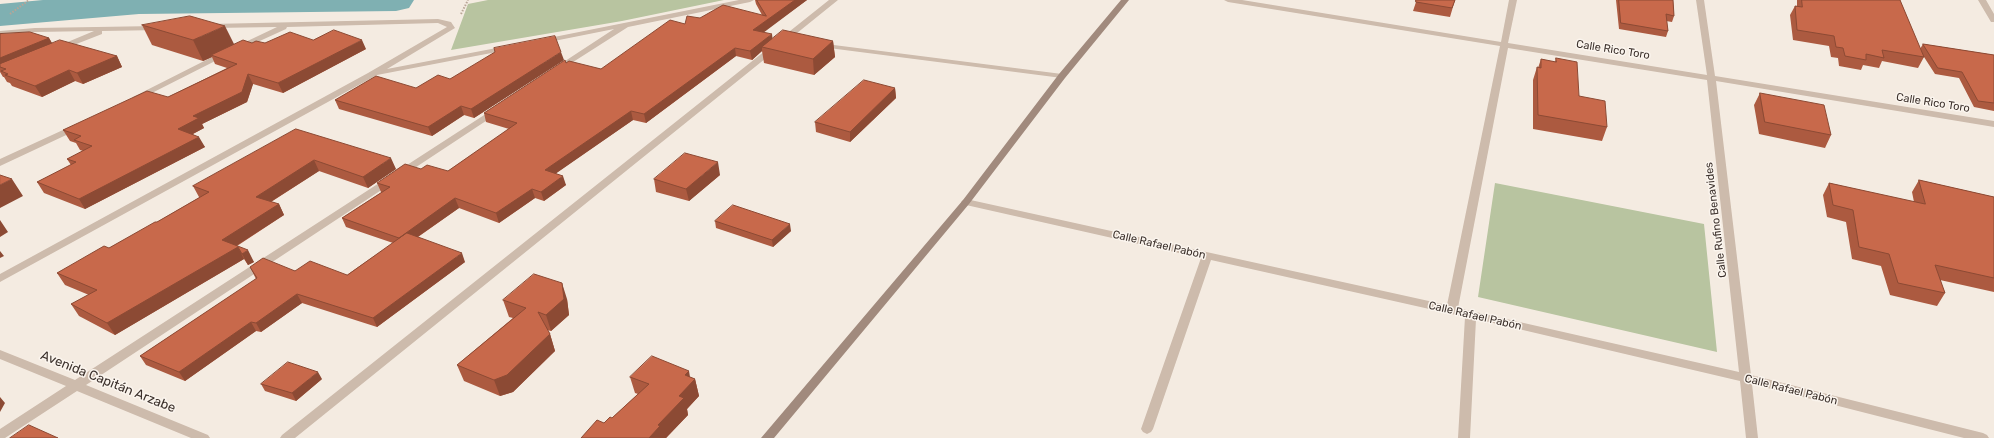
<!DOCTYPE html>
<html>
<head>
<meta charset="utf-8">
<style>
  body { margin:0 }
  canvas { display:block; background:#f4ebe1 }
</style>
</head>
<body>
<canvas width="1994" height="438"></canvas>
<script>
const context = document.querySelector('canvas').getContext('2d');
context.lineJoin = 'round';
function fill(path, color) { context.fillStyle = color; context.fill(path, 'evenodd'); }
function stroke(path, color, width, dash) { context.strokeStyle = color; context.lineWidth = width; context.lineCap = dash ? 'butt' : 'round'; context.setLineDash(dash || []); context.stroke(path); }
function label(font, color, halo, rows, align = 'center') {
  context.font = font + ' Rubik,sans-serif'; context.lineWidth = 3; context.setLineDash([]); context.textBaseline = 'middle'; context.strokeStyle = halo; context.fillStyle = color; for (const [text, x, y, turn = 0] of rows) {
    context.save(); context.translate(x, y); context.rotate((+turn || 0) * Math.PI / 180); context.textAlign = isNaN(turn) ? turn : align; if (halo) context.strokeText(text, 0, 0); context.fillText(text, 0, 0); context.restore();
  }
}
const green = new Path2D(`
  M488,0H724L622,21L451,50L468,4Z
  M1495,183L1704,224L1717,352L1478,297Z`);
const river = new Path2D(`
  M43,0H414L409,8L396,11L139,14L0,26V4Z`);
const path = new Path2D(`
  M10,14L29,0
  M461,14L468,0`);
const street = new Path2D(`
  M739,0H754L750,2L628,27L559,71L555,69L556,67L614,29L544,43L540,41L544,39Z
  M829,0H838L295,438H280L282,435Z
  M1224,0H1242L1501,42L1509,0H1517L1508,43L1707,75L1696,0H1704L1715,76L1994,121V127L1716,81L1751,375L1983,433L1987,435L1989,438H1964L1752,384L1758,438H1746L1740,381L1476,319L1470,438H1458L1465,317L1211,260L1153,429L1151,432L1147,434L1143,432L1141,429L1201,258L966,205L961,202L963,200L966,199L1447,305L1500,46L1228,2ZM1508,48L1707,80L1739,372L1458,308Z
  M1978,0H1986L1994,14V22H1991Z
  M438,19L451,22L455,28L387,69L507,46L511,48L507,50L377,75L0,282V274L368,73L447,27L438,23L287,27L286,29L240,50L236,48L237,46L277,27L213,28H210V24Z
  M157,26H160V30L102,31V34L61,50L57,48L58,46L94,31L35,32L0,35V31L35,28Z
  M818,43L1062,74L1066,76L1062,78L821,47L817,45Z
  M222,52H225L229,54L140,99H134L133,97Z
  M495,108L498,109L499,111L498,113L86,385L208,435L210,438H191L77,391L5,438H0V429L66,386L0,359V350L75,380Z
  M76,124L79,125L80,127L79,129L0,166V159Z`);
const secondary = new Path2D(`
  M1121,0H1129L1065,78L969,204L774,438H761L963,200L1059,74Z`);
const wall = new Path2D(`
  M755,0H807L763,32L772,39L833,41L835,57L814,75L764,63L762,51L752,60L736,56L646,123L633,120L556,173L566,185L544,201L535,198L499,223L459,208L418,237L465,262L377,327L302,303L261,332L256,331L185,381L146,365L140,356L256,279L250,267L347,275L393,243L346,227L342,218L382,192H381L377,183L421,169L448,171L509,129L486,122L484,113L566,63L601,69L685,24L700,18L762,15L756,4Z
  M1455,0L1450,17L1413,11L1416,2Z
  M1616,0H1673L1674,16L1672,22L1666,21L1668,31L1666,37L1619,29Z
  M1797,0H1900L1920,49L1923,44L1994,55V111L1974,107L1959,78L1935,74L1924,57L1918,68L1882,61L1879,68L1863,65L1861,70L1839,66L1838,58L1831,57L1829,46L1793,40L1790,15L1795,6H1797Z
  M142,25L234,44L252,43H265L313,40L366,49L283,93L253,84L247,102L202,124L204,128L193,134L205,147L85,209L44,193L37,182L71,165L67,159L83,151L80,150L76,143L70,141L63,130L168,97L227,68L215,64L212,57L203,61L152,45Z
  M0,34L49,38L52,43L117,56L122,67L83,84L75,81L42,97L12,86L10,83L7,82L4,77H3L0,72Z
  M1556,58L1579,96L1607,127L1602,141L1533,129V80L1537,67L1538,68L1541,59L1555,62Z
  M564,60L474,118L464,115L432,136L339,109L335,100L416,88L450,79Z
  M895,88L896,98L850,142L816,132L815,122Z
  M1760,93L1831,135L1825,148L1759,134L1754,105Z
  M296,129L396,169L368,188L319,171L271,202L279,204L284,215L237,246L254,262L248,265L244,259L115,335L79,316L71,304L89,295L65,285L57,273L109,248L157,222L200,197H199L193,186Z
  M720,175L689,201L656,192L654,179Z
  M1919,180L1994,197V292L1940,280L1945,293L1937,306L1890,295L1881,266L1852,259L1846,222L1827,217L1823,195L1829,183L1914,202L1912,192Z
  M715,221L791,231L773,247L716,228Z
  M567,299L569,315L551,331L547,330L550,334L555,351L513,392L500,396L464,381L457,365L513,318L509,317L503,300Z
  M630,377H690L695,379L699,396L687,409L688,415L666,438H581L612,418L638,394L635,393Z
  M322,379L296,401L265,391L261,384Z`);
const shadedWall = new Path2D(`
  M795,0H807L755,39L753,30Z
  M225,26L235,46L211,55L212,57L203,61L193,40Z
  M772,34L773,43L762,47V51L752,60L750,51Z
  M49,38L54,47L0,67V58Z
  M362,40L366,49L283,93L278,83Z
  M833,41L835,57L814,75L813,59Z
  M735,48L736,56L646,123L644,114Z
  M561,52L564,60L474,118L471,109Z
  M117,56L122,67L83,84L77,73Z
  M69,70L75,81L42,97L35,86Z
  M248,74L253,84L247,102L202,124L204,128L183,139L178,129L193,116Z
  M895,88L896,98L850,142V132Z
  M461,106L464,115L432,136L428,127Z
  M631,111L633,120L548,179L545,170Z
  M199,137L205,147L85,209L79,199Z
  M391,158L396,169L368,188L363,177Z
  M314,160L319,171L261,208L256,197Z
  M718,162L720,175L689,201L686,189Z
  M563,176L566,185L544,201L541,192Z
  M12,179L23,196L0,208V185Z
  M532,189L535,198L499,223L496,213Z
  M455,198L459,208L403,247L399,238Z
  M279,204L284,215L228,251L222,240Z
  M0,220L8,232L0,237Z
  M790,224L791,231L773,247L772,240Z
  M238,247L244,259L115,335L107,323Z
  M248,250L254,262L248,265L242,254Z
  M0,251L4,256L0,258Z
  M462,253L465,262L377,327L373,318Z
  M562,283L567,299L569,315L551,331L546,315Z
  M297,294L302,303L261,332L256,323Z
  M251,322L256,331L185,381L179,372Z
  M550,334L555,351L513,392L500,396L494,380Z
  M689,371L691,383L695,379L699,396L687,409L688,415L666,438H649L658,425L685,375Z
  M318,372L322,379L296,401L292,393Z
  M0,397L5,403L0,412Z`);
const building = new Path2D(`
  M757,0H795L753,30L772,34L750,51L735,48L644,114L631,111L545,170L563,176L541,192L532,189L496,213L455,198L399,238L342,218L390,187L377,183L405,164L421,169L427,165L448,171L517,123L484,113L565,60L566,63L569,61L601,69L670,20L685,24L687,16L700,18L723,5L766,16Z
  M1416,0H1455L1452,8L1416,2Z
  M1619,0H1673L1674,16L1666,14L1668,31L1621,23Z
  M1802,0H1900L1924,57L1882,50L1884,58L1866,54V60L1845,56L1843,48L1836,47L1834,36L1797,30L1795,6L1802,7Z
  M190,16L225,26L193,40L142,25Z
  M334,30L362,40L278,83L248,74L242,92L193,116L199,118L178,129L199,137L79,199L37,182L76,162L67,159L92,146L74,140L81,136L63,130L147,91L168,97L237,64L211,55L243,40L252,43L256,41L265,43L290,32L313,40Z
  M783,30L833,41L813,59L762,47Z
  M30,32L49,38L0,58V34Z
  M555,36L561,52L471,109L461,106L428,127L335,100L376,76L416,88L438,75L450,79L495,52L494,48Z
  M60,40L117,56L77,73L69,70L35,86L5,75L8,74L1,71L6,69L0,67V64Z
  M1923,44L1994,55V103L1978,101L1962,72L1938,68Z
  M1556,58L1577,62L1579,96L1605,101L1607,127L1538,115L1537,67L1541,68V59L1556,62Z
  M864,80L895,88L850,132L815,122Z
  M1760,93L1824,105L1831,135L1765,122Z
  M296,129L391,158L363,177L314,160L256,197L279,204L222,240L248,250L242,254L238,247L107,323L71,304L97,290L57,273L104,246L109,248L155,222H157L209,192L193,186Z
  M685,153L718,162L686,189L654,179Z
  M0,175L12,179L0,185Z
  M1919,180L1994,197V278L1935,265L1945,293L1898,283L1889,254L1859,247L1853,210L1833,205L1829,183L1925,204Z
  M733,205L790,224L772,240L715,221Z
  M407,233L462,253L373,318L297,294L256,323L251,322L179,372L140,356L257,278L250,267L263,258L295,271L310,261L347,275Z
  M534,274L562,283L564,299L546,315L538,312L550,334L507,375L494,380L457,365L526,308L503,300Z
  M652,356L689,371L685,375L695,379L679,396L684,398L658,425L660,426L649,438H581L597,420L604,423L610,417L612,418L649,384L630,377Z
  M288,362L318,372L292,393L261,384Z
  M29,425L58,438H10Z`);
const streetNames = [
  ["Calle Rico Toro",1613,50,9],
  ["Calle Rico Toro",1933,103,9],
  ["Calle Rufino Benavides",1716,220,-97],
  ["Calle Rafael Pabón",1159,245,13],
  ["Calle Rafael Pabón",1475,316,13],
  ["Calle Rafael Pabón",1791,390,14]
];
const nearStreetnames = [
  ["Avenida Capitán Arzabe",108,382,22]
];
fill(green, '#b8c4a0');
fill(river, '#7fb0b2');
stroke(path, '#b9a596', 2, [1.5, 1.5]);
fill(street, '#cdbbac');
fill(secondary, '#a18a7d');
fill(wall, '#ac5a40');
fill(shadedWall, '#8c4a34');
fill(building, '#c8694b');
stroke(building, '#8c4a34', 1);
label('11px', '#3b302b', '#fbf5ee', streetNames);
label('13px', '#3b302b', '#fbf5ee', nearStreetnames);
</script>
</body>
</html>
